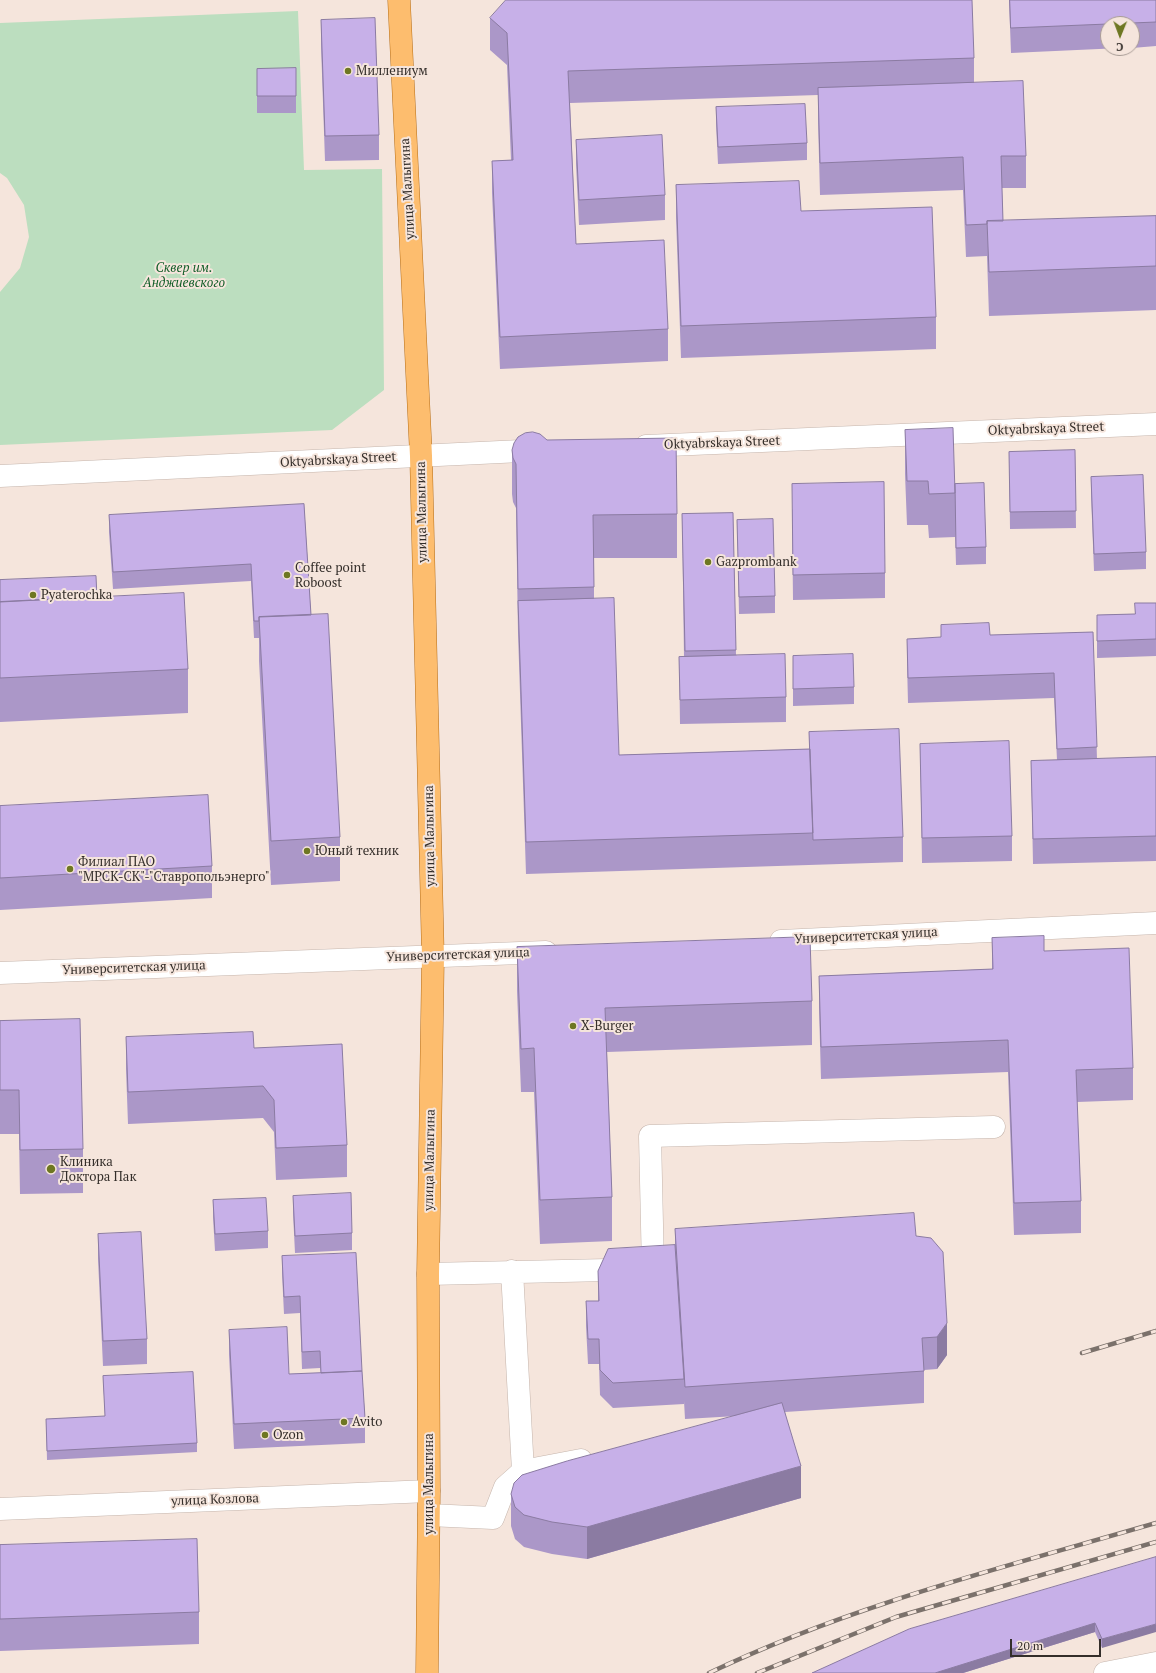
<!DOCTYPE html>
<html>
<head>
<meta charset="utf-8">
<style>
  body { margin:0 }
  #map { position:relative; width:1156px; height:1673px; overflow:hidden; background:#f5e5dc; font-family:"PT Serif",serif }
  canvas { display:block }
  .north { position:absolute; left:1100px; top:16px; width:40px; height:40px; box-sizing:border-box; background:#f5e5dc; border:1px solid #a89c95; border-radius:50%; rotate:181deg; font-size:11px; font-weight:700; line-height:16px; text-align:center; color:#342e2a }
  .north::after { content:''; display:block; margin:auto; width:14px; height:18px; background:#6e7722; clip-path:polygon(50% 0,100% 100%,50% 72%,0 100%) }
  .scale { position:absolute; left:1010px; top:1639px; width:91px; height:18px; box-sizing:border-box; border:2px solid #342e2a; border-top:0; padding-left:5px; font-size:12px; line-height:14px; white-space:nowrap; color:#342e2a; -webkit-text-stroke:3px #f5e5dc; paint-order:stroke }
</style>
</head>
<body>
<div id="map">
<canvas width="1156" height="1673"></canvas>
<div class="north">С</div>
<div class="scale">20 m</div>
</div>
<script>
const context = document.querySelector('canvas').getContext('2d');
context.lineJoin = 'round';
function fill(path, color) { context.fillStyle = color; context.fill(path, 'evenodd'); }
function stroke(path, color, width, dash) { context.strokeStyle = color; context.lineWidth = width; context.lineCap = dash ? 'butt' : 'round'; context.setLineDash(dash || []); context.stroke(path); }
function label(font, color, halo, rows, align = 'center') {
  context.font = font + ' "PT Serif",serif'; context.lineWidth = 4; context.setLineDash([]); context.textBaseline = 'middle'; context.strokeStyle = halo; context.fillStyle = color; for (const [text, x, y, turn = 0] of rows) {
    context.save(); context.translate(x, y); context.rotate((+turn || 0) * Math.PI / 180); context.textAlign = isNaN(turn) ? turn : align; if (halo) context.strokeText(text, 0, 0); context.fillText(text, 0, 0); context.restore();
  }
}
const green = new Path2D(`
  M298,11L304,170L382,169L384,390L332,430L0,445V292L20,268L29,237L24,205L7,178L0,173V23Z`);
const minor = new Path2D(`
  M646,446L1156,424
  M0,476L542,450
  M781,941L1156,923
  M0,973L546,952
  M428,1274L653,1269L650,1136L994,1127
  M523,1471L581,1460
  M0,1509L429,1491
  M429,1515L493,1518L505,1487L523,1471L512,1271
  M1105,1673L1156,1663`);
const major = new Path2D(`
  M399,0L421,456L433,957L428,1274L429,1491L427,1673`);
const rail = new Path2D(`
  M1082,1353L1156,1331
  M709,1673C851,1605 1005,1567 1156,1523
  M757,1673L896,1617L1156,1542`);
const wall = new Path2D(`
  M1009,0H1156V46L1132,48V24H1108V48H1121L1011,53Z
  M490,18L974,58V83L1026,156V188H1002L1003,221L1156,216V310L989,316L987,256L966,257L963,190L820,195L818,120V95L570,103L576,244L668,329V361L500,369L492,193V161L511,160L507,65L490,50Z
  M321,20L379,135V160L325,161L321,45Z
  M257,69L296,96V113H257Z
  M716,107L807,143V160L718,164L716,124Z
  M576,140L665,195V220L579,225L576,164Z
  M676,185L801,211L936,317V349L681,358L676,217Z
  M905,430L955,484L986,547V564L956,565L955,531V537L929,538L928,525H907L905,474Z
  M547,440L677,514V558H594V599L619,755L809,749V732L903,837V862L526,874L518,633L516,508L513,502L512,494V450Z
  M1075,450L1076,528L1010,529L1009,452Z
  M1091,477L1146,552V569L1094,571L1091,494Z
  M304,504L311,615L340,837V881L271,885L259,661V638H254L251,581L113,589L109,532V515Z
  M792,509L885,573V598L793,600Z
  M733,513L736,655L786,697V722L680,724L679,657H684L682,514Z
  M737,520L775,596V613L739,614Z
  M0,580L97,597L188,669V713L0,722Z
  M1156,603V656L1097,658V615L1135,614Z
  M1093,632L1097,759L1156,757V861L1033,864L1031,761L1057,760L1054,698L908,703L907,663V639Z
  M793,656L854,687V704L793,706Z
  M920,744L1012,836V861L922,863Z
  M0,806L212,866V898L0,910Z
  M992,938L1044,951L1133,1068V1100L1077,1102L1081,1201V1233L1014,1235L1008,1072L821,1079L819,1008V976L992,969Z
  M517,947L812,1001V1045L607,1052L612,1197V1241L540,1244L534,1092H521L517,991Z
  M0,1021L83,1149V1193L20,1194L19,1134H0Z
  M126,1037L254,1048L347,1145V1177L276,1180L274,1132L263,1118L128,1124L126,1069Z
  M293,1196L352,1233V1250L295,1253L293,1213Z
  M213,1200L268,1231V1248L215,1251L213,1217Z
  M675,1229L916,1236L947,1355L937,1369L924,1370V1403L785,1412L801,1498L587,1559L552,1554L524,1547L515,1539L511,1526V1494L737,1416L685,1419L684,1401V1404L613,1408L600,1395L599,1364H588L586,1326V1301H598V1271L675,1245Z
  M98,1234L147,1339V1364L103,1366L98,1259Z
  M282,1256L362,1371L365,1418V1443L234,1449L229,1355V1330L289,1374L321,1373L320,1368L302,1369L300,1313L284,1314L282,1273Z
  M103,1376L197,1443V1452L47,1460L46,1419L105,1417Z
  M0,1545L199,1612V1644L0,1651Z
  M1156,1557L1102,1648L1095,1632L963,1673H812Z`);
const shadedWall = new Path2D(`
  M947,1323V1355L937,1369V1337Z
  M801,1466V1498L587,1559V1527Z
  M1095,1623V1632L963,1673H935Z
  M1156,1624V1632L1102,1648V1639Z`);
const building = new Path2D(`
  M506,0H972L974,58L568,71L576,244L664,240L668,329L500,337L492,161L513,160L507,33L490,18Z
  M1010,0H1156V22L1011,28Z
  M375,18L379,135L325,136L321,20Z
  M296,68V96H257V69Z
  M1023,81L1026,156H1001L1003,221H987V224L966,225L963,157L820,163L818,88Z
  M805,104L807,143L718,147L716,107Z
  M662,135L665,195L579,200L576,140Z
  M799,181L801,211L932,207L936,317L681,326L676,185Z
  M1156,216V266L989,272L987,221Z
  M953,428L955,493L929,494L928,481H907L905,430Z
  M533,432L540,434L547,440L676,438L677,514L593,515L594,587L518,589L516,464L513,458L512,450L514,443L518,437L525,433Z
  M1075,450L1076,511L1010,512L1009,452Z
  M1143,475L1146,552L1094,554L1091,477Z
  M884,482L885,573L793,575L792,484Z
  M984,483L986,547L956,548L955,484Z
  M304,504L311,615L259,617V621H254L251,564L113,572L109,515Z
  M733,513L736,650L685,651L682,514Z
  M773,519L775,596L739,597L737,520Z
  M96,576L97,597L0,602V580Z
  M184,593L188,669L0,678V602Z
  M614,598L619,755L810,749L813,833L526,842L518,601Z
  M1135,603H1156V639L1097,641V615L1135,614Z
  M328,614L340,837L271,841L259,617Z
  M989,623L990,635L1093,632L1097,747L1057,749L1054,673L908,678L907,639L941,637V625Z
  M785,654L786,697L680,700L679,657Z
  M853,654L854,687L793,689V656Z
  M899,729L903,837L813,840L809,732Z
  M1009,741L1012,836L922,838L920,744Z
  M1156,757V836L1033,839L1031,761Z
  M208,795L212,866L0,878V806Z
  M1044,936V951L1129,948L1133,1068L1076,1070L1081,1201L1014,1203L1008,1040L821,1047L819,976L993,969L992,938Z
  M810,937L812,1001L605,1008L612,1197L540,1200L534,1048L521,1049L517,947Z
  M80,1019L83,1149L20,1150L19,1090H0V1021Z
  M253,1032L254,1048L342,1044L347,1145L276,1148L274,1100L263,1086L128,1092L126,1037Z
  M351,1193L352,1233L295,1236L293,1196Z
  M266,1198L268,1231L215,1234L213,1200Z
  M914,1213L916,1236L931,1238L943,1252L947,1323L937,1337L922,1338L924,1371L685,1387L675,1229Z
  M141,1232L147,1339L103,1341L98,1234Z
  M675,1245L684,1379L613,1383L600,1370L599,1339H588L586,1301H599L598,1271L608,1249Z
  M356,1253L362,1371L321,1373L320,1351L302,1352L300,1296L284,1297L282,1256Z
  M287,1327L289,1374L362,1371L365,1418L234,1424L229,1330Z
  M193,1372L197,1443L47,1451L46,1419L105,1416L103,1376Z
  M782,1403L801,1466L587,1527L552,1522L524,1515L515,1507L511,1494L514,1483L522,1475L567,1461Z
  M197,1539L199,1612L0,1619V1545Z
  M1156,1557V1624L1102,1639L1095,1623L935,1673H812L909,1629Z`);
const markers = [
  [348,71,4,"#6e7722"],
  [708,562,4,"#6e7722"],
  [287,575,4,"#6e7722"],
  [33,595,4,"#6e7722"],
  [307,851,4,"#6e7722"],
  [70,869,4,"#6e7722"],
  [573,1026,4,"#6e7722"],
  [51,1169,5,"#6e7722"],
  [344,1422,4,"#6e7722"],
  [265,1435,4,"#6e7722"]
];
const poiNames = [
  ["Миллениум",356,71],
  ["Gazprombank",716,562],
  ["Coffee point",295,568],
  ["Roboost",295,583],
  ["Pyaterochka",41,595],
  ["Юный техник",315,851],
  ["Филиал ПАО",78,862],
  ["\"МРСК-СК\"-\"Ставропольэнерго\"",78,877],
  ["X-Burger",581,1026],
  ["Клиника",60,1162],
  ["Доктора Пак",60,1177],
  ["Avito",352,1422],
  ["Ozon",273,1435]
];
const streetNames = [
  ["улица Малыгина",408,189,-93],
  ["Oktyabrskaya Street",1046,429,-2],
  ["Oktyabrskaya Street",722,443,-2],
  ["Oktyabrskaya Street",338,460,-3],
  ["улица Малыгина",422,512,-91],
  ["улица Малыгина",430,836,-91],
  ["Университетская улица",866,936,-3],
  ["Университетская улица",458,955,-2],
  ["Университетская улица",134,968,-2],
  ["улица Малыгина",430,1160,-89],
  ["улица Малыгина",429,1484,-90],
  ["улица Козлова",215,1500,-2]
];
const parkNames = [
  ["Сквер им.",184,268],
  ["Анджиевского",184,283]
];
fill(green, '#bcdebf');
stroke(minor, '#c5b5ac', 23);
stroke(major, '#b66e18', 23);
stroke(minor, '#fff', 22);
stroke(major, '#fdbd6e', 22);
stroke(rail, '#7b716b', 4.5);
stroke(rail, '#f5e5dc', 3, [9]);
fill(wall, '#ab97c8');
fill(shadedWall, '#8b7ba2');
fill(building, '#c7b0e8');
stroke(building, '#8b7ba2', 1);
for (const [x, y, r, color] of markers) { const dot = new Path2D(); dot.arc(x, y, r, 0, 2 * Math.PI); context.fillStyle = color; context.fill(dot); stroke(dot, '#f5e5dc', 1.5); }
label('13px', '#342e2a', '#f5e5dc', poiNames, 'left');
label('13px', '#342e2a', '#f5e5dc', streetNames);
label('italic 13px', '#115d27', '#f5e5dc', parkNames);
</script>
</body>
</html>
